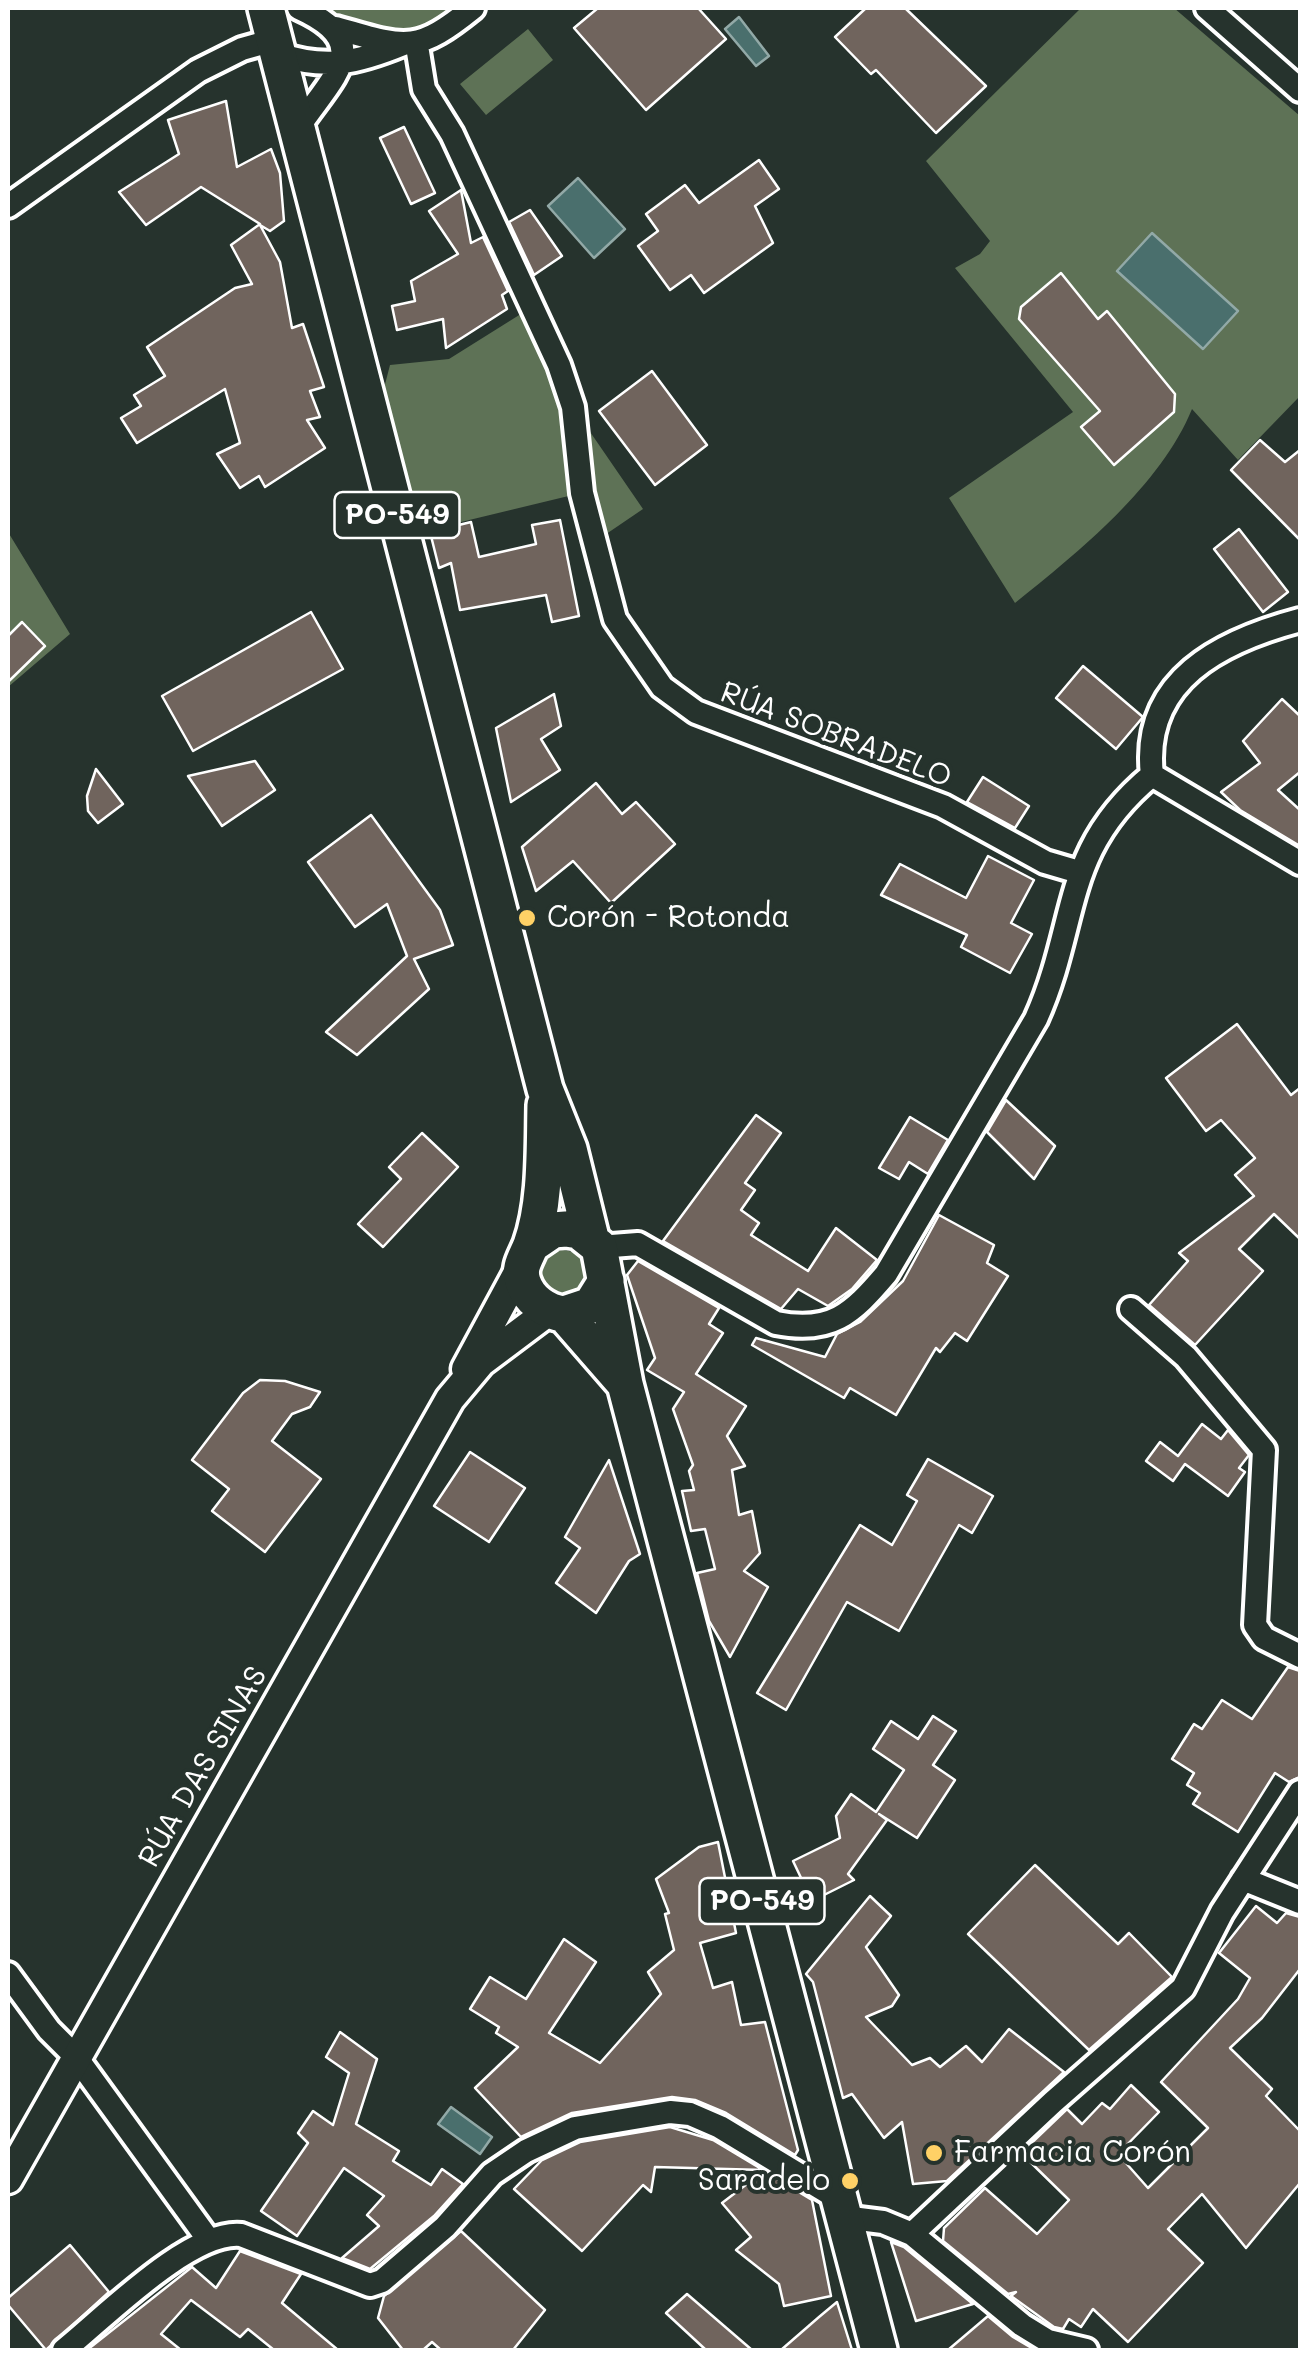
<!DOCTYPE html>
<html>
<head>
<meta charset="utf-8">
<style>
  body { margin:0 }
  #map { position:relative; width:1308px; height:2358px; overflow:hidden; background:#26332d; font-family:Mali,sans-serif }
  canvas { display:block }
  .frame { position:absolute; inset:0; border:10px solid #fff; pointer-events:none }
</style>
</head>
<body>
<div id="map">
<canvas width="1308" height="2358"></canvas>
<div class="frame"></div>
</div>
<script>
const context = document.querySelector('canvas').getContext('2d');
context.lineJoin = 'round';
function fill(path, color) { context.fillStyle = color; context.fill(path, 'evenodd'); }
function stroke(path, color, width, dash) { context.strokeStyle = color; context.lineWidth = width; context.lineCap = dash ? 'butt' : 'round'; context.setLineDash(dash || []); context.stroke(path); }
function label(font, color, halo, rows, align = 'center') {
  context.font = font + ' Mali,sans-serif'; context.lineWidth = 8; context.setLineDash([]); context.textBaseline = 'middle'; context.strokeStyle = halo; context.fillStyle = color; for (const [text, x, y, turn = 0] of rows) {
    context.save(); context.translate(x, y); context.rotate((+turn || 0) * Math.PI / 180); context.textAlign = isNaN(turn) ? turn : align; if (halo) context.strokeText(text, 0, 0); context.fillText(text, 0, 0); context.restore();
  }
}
const green = new Path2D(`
  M291,8H473L417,46L344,45Z
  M1081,8H1174L1300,116V396L1238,460L1192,409C1161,485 1079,552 1015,603L949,498L1073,412L955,268L980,254L990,241L926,161Z
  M528,29L553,60L486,115L460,84Z
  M532,307L573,407L643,509L593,543L581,493L403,536L374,427L390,365L449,359Z
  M8,532L70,634L8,687Z
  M541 1272a22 22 0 1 1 44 0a22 22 0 1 1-44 0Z`);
const water = new Path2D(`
  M739,17L769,56L756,66L725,29Z
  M578,178L625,229L594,258L548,206Z
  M1152,233L1238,311L1203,349L1117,271Z
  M451,2107L492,2137L480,2154L438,2124Z`);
const building = new Path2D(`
  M598,8H698L726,39L646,110L574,28Z
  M866,8H905L986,86L936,133L876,70L871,74L835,37Z
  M226,101L237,167L271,149L280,173L284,221L270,231L260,225L280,262L292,328L303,324L324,387L310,391L320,417L307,420L325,448L265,487L259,476L240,488L217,454L240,443L225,389L137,443L121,418L141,406L134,395L165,376L147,347L235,288L252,284L231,245L260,224L201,187L146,225L119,192L179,154L168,120Z
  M404,127L435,193L411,204L380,138Z
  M759,160L779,189L755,206L773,243L704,293L691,275L670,290L638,246L658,231L646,214L685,185L699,203Z
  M461,190L471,243L483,237L508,291L502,295L507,309L446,348L443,319L397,330L392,306L415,301L411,281L458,254L429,211Z
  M530,210L562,256L534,275L509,222Z
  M1061,273L1098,319L1107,311L1175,394L1174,412L1114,465L1081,427L1100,411L1019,319L1021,307Z
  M652,371L707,445L655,485L599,411Z
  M1260,440L1285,462L1300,450V540L1231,470Z
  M560,520L579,616L552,622L546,595L460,610L451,563L439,568L430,532L471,522L479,557L536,544L532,525Z
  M1239,529L1288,592L1263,612L1214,549Z
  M311,612L343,669L193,751L162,696Z
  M22,622L45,646L8,682V636Z
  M1083,666L1143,717L1116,749L1056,698Z
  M554,694L561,726L541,739L560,770L511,802L496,728Z
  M1282,699L1300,716V772L1278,790L1300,810V846L1240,810L1221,792L1260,763L1243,741Z
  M255,761L275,790L222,826L188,776Z
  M96,769L123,804L98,823L88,811L87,796Z
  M983,777L1029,806L1015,828L967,802Z
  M596,783L622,814L636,802L675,844L611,903L573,861L536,891L522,847Z
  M371,815L440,910L453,945L414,959L429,989L357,1055L326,1032L407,956L387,904L355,927L308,862Z
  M988,856L1034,880L1011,923L1032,934L1010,973L961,947L967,935L881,895L900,864L966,898Z
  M1237,1024L1291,1095L1300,1088V1239L1274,1214L1239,1249L1263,1271L1195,1345L1149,1305L1188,1261L1179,1253L1254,1196L1235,1175L1255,1158L1221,1120L1206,1131L1166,1078Z
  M1006,1100L1055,1146L1034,1179L987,1132Z
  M756,1115L781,1133L745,1183L755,1190L741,1210L759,1223L751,1235L808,1271L836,1228L877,1260L852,1289L828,1306L798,1289L781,1309L663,1241Z
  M910,1117L948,1140L928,1174L909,1162L899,1179L879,1168Z
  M422,1133L458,1167L383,1247L358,1224L401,1179L389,1167Z
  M939,1215L994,1245L987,1263L1008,1276L967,1341L955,1333L940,1352L936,1348L896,1415L850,1388L844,1398L752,1345L756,1338L825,1357L837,1334L860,1322L903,1281Z
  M638,1261L719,1308L709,1324L723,1333L696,1374L746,1406L727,1436L745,1466L732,1470L739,1515L752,1511L760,1553L744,1571L768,1587L730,1657L709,1621L697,1573L715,1569L705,1529L691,1531L682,1491L694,1490L689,1471L693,1465L673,1409L684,1392L647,1370L655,1358L627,1275Z
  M260,1380L285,1381L320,1392L310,1407L292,1414L272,1441L321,1479L265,1552L212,1511L229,1489L192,1460L243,1393Z
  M1202,1424L1221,1439L1228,1430L1249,1455L1239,1468L1245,1472L1228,1496L1185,1464L1173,1481L1146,1461L1160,1442L1178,1456Z
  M470,1452L525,1488L489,1542L434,1506Z
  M928,1459L993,1496L972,1533L959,1525L899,1631L847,1602L786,1710L757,1693L860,1525L892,1545L917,1501L907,1495Z
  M609,1460L640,1554L629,1561L596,1613L556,1583L580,1548L565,1537Z
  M1288,1667L1300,1671V1777L1289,1782L1275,1773L1238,1832L1193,1804L1200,1793L1187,1785L1194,1773L1172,1759L1194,1724L1202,1729L1222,1700L1252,1719Z
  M933,1716L956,1731L933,1765L955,1780L917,1838L879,1814L887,1820L848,1874L854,1880L812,1901L793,1861L840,1838L836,1816L851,1794L876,1812L904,1770L873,1749L891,1721L918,1739Z
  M718,1842L736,1933L700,1943L713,1988L732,1982L741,2025L765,2022L798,2150L795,2155L726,2113L695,2100L672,2097L572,2113L521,2137L475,2088L518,2047L496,2033L499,2027L470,2009L490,1977L526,1999L564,1939L596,1962L549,2033L600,2063L661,1994L648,1972L674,1950L665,1914L669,1913L656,1879L699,1847Z
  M1035,1865L1118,1944L1129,1933L1172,1977L1089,2050L968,1934Z
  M870,1896L891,1916L866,1947L899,1995L892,2006L866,2017L912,2065L930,2058L940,2067L966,2046L982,2062L1009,2029L1064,2072L947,2181L913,2184L902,2122L884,2138L852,2094L843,2098L813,1982L806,1974Z
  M1256,1906L1277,1923L1286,1913L1300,1917V1969L1262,2018L1230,2048L1272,2089L1266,2096L1300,2131V2183L1246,2248L1202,2194L1168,2229L1203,2263L1128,2342L1093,2309L1081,2327L1069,2319L1063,2329L1054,2327L1011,2296L1016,2292L1008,2294L943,2241L944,2228L985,2188L1037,2234L1069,2200L1021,2153L1067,2109L1082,2124L1102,2103L1110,2109L1131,2085L1159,2112L1118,2154L1148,2188L1208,2128L1161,2082L1238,1999L1250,1978L1219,1953Z
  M340,2032L377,2059L356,2124L399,2151L393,2161L431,2185L442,2169L463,2184L434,2216L370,2269L342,2258L379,2226L367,2215L384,2196L344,2168L297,2236L261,2211L308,2143L298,2133L313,2111L333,2125L349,2073L326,2057Z
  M670,2127L713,2140L763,2170L655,2167L651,2192L643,2185L582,2251L514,2189L542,2160L580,2142Z
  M764,2171L812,2200L831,2296L784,2306L779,2284L736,2250L751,2237L722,2203Z
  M461,2231L545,2310L513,2350H441L432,2342L423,2350H403L378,2318L384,2296Z
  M891,2242L904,2247L973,2304L916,2321Z
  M70,2245L109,2292L46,2350L8,2305V2298Z
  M240,2251L301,2274L282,2303L338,2350H274L248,2329L240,2337L191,2300L161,2334L181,2350H87L192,2267L216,2288Z
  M687,2294L752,2350H706L666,2313Z
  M837,2302L852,2350H781L819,2317Z
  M988,2316L1013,2337L1035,2350H948Z`);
const minor = new Path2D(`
  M299,8C376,43 334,75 300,125
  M1207,8L1300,90
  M336,28C406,48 416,54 473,8
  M417,46L424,89L452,134L559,365L573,407L582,493L615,619L662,687L696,712L943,806L1045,862L1079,872
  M278,54C326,70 357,63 403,44
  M8,206L198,71L242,49L274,40
  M1152,775C1141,680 1221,641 1300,620
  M1152,775L1300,863
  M599,1247L638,1244L776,1323C831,1334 852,1314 886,1274L1036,1019C1080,921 1060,851 1152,775
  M1131,1309L1186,1357L1264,1450L1255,1625L1264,1638L1300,1656
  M1243,1879L1300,1902
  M8,1974L49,2030L76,2057L208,2239
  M843,2217L883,2222L912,2234L1022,2325L1048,2341L1086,2350
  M912,2234L1053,2102L1183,1988L1222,1912L1300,1792
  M64,2350C104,2318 190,2230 241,2235L370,2285L382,2281L445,2227L492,2174L526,2151L575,2128L670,2112L690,2114L720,2127L839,2199`);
const tertiary = new Path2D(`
  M466,1369L521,1267
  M8,2179L450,1399L481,1362L549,1311`);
const primary = new Path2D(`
  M266,8L545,1089L569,1149L591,1238
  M545,1105C544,1148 546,1204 531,1245C526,1258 518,1267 523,1282C529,1300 546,1312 564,1314L591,1305L606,1281
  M531,1245L553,1230L566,1229L579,1231L599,1247L625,1384L879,2350
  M564,1314L625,1384`);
const markers = [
  [527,918,10,"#ffd166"],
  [934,2153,10,"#ffd166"],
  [850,2181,10,"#ffd166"]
];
const shields = [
  [397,515,125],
  [762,1901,125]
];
const shieldNames = [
  ["PO-549",397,515],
  ["PO-549",762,1901]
];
const streetNames = [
  ["RÚA SOBRADELO",836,735,21],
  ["RÚA DAS SINAS",203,1767,-60]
];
const poiNames = [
  ["Corón - Rotonda",547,918],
  ["Farmacia Corón",954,2153],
  ["Saradelo",830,2181,"right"]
];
fill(green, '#5e7256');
fill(water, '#4a6f6d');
stroke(water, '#92a9a7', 2.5);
fill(building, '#70645d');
stroke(building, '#fff', 2.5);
stroke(minor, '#fff', 30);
stroke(tertiary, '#fff', 35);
stroke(primary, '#fff', 42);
stroke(minor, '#26332d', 22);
stroke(tertiary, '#26332d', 28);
stroke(primary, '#26332d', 35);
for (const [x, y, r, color] of markers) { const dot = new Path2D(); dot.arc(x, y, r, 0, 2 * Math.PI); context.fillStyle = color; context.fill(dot); stroke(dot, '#26332d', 4); }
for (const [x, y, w] of shields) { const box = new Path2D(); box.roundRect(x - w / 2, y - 23, w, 46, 8); context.fillStyle = '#26332d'; context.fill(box); stroke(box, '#fff', 2.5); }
label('bold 28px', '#fff', null, shieldNames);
label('30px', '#fff', '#26332d', streetNames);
label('30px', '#fff', '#26332d', poiNames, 'left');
</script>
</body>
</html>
